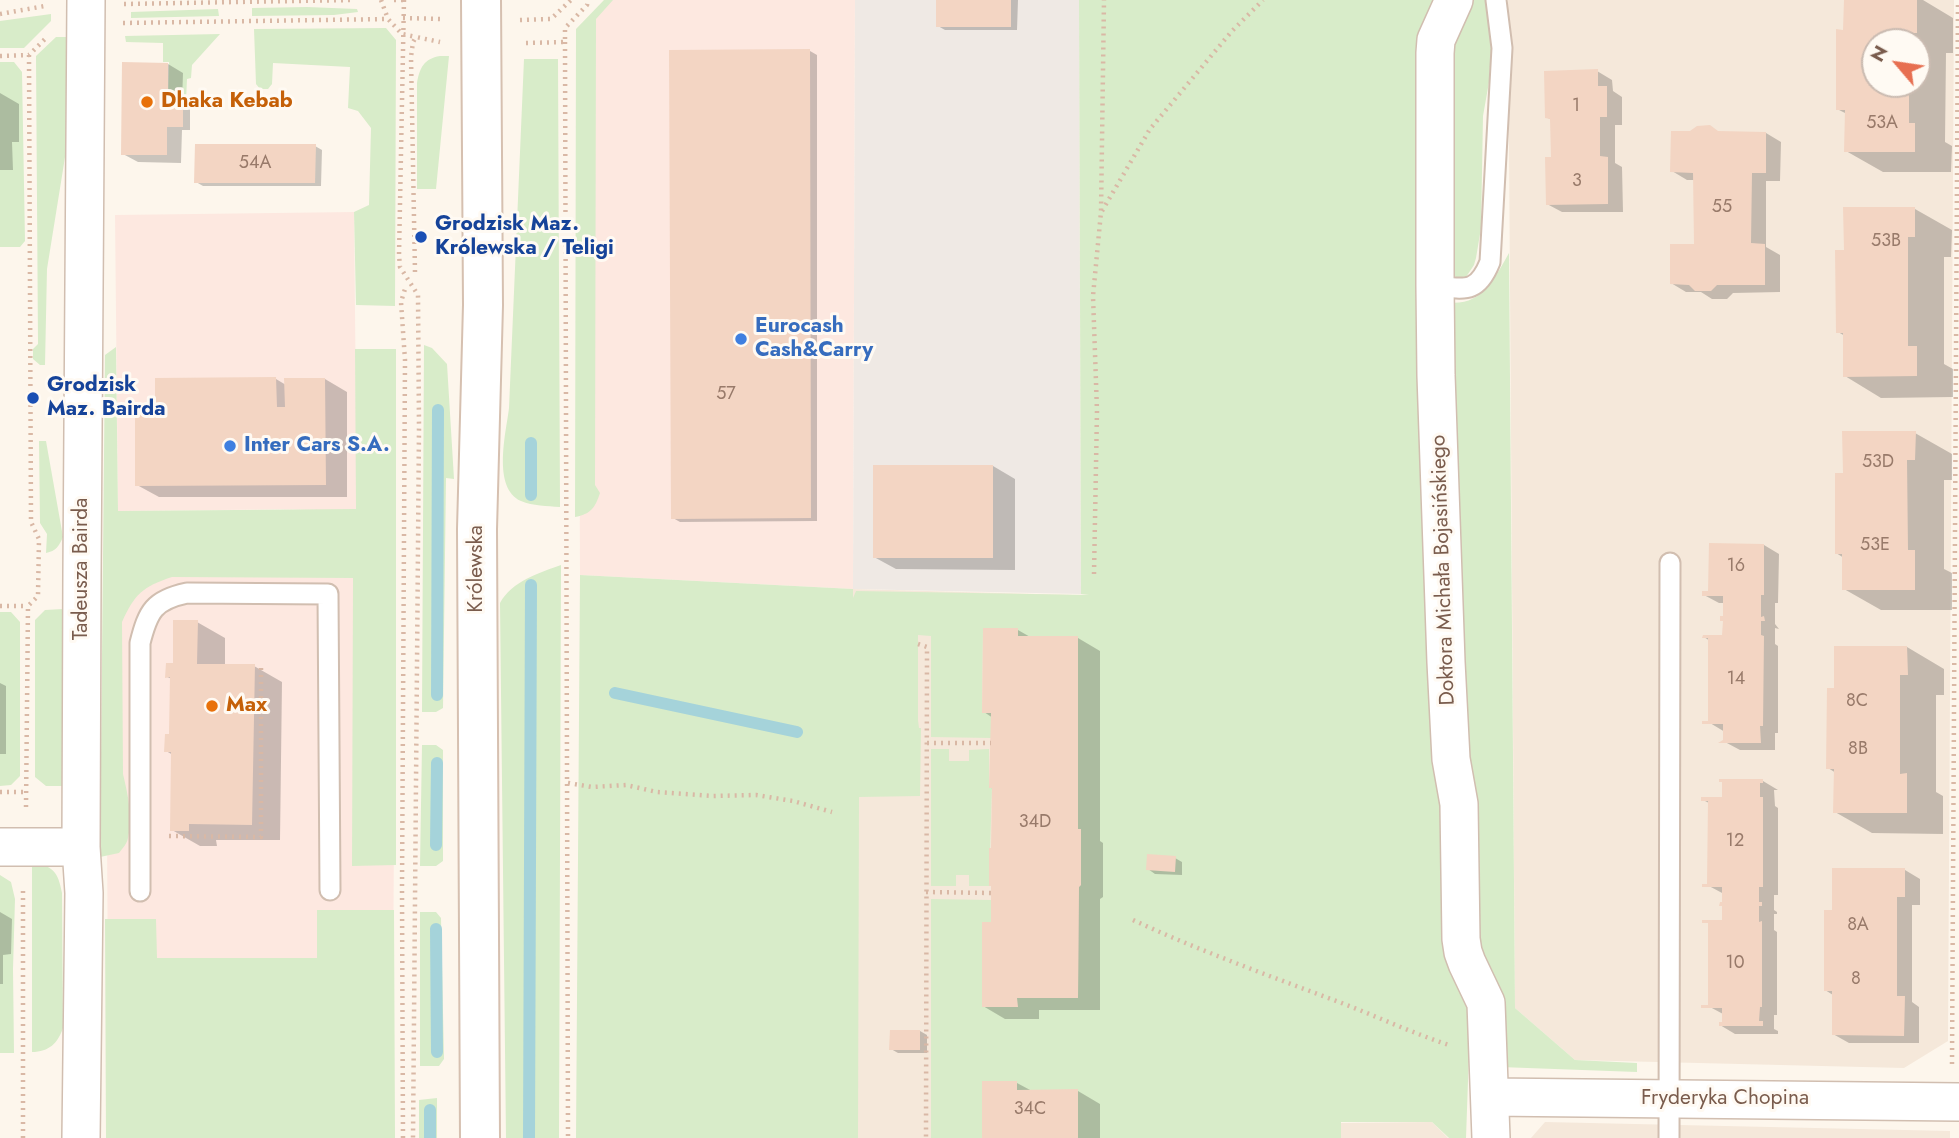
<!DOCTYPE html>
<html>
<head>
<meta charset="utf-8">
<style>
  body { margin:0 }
  #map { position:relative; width:1959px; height:1138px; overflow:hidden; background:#fdf6ec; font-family:Jost,sans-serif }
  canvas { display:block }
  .north { position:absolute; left:1861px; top:28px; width:70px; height:70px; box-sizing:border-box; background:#fffaf3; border:2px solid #cabbb1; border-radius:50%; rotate:299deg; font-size:19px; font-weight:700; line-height:28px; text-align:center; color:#7a5c4d }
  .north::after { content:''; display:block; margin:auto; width:24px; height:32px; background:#e76f51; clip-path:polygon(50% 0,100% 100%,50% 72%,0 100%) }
</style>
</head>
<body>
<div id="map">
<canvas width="1959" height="1138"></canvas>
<div class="north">N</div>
</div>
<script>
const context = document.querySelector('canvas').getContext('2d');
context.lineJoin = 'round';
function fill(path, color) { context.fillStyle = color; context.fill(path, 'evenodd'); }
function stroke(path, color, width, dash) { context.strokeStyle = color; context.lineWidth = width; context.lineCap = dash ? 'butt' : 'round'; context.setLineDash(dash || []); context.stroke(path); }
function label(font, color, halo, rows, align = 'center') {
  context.font = font + ' Jost,sans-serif'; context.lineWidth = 6; context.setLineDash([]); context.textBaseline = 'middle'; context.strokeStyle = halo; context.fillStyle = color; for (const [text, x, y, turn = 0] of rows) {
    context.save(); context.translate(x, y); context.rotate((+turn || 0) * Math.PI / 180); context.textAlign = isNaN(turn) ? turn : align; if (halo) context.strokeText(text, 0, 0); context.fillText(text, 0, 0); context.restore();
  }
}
const residential = new Path2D(`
  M1508,0H1954L1948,1041L1904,1068L1575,1060L1515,1008ZM1875,42H1917V84H1875Z
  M853,589L1111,596L1110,1138H852L851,603Z
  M1432,1122L1448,1138H1341V1123Z
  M1545,1122L1950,1131V1138H1531Z`);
const commercial = new Path2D(`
  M605,0H855L853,589L580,575L578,28Z
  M354,212L357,509L396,508L393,993L108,995L105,515L318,509L118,511L115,215Z`);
const industrial = new Path2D(`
  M855,0H1079L1081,594L853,589Z`);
const green = new Path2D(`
  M604,0H613L596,19L595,485L600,493C595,508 591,514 575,517L576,29Z
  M1079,0H1436L1470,1024L1466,1138H1449L1432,1122H1341V1138H1078V1090H1017V1081H982V1138H931V899L991,900V922L982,923V1007H1017V998H1078L1079,887L1081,885V830L1078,829V637L1018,636V628L983,629L982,713H991V738L931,737V636L918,635V720L919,728H921L920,796L859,797L858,1138H576L580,575L853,589V598L856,591L1089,595L1081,594Z
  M1469,0H1487L1489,9L1491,50L1489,82L1483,116L1481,228L1476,258L1474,265L1466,277L1458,278L1451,274L1449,36Z
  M307,7L357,9L358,12L334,15L252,16V8Z
  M218,9L219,16L131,18V12Z
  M51,14V21L24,48H0V21Z
  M386,28L396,40L395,306L356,305L354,212L369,205L371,128L358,111L348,108L350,67L273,63L272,84L268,89H260L256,84L254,29Z
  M220,34L192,65L191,78L187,79L186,101H168L169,62H163V43L126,42L125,36Z
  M56,37H68L66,151L47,269L45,365H40L33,359V349L38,344L36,56Z
  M440,56H449L436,189H417V83C420,67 424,59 440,56Z
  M524,59H558L560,507C547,506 533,506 521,501C492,488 506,433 509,408Z
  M0,62H14L22,72L25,241L20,247H0Z
  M1509,253L1515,1008L1575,1060L1637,1063V1072L1500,1067L1473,951L1444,302C1481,308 1493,281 1509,253Z
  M424,345L432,348L447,364L454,479L446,478L443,708L436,712H422Z
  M116,347L118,511L356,509L355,349H396V865L352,866L353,578L172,577C142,587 135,594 122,622L123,774C128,795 133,818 128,838C127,844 122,849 119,853L100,857L105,355Z
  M39,441H46L63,537C59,546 56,551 46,553L47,534L40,523Z
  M561,565L559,1138H506L500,603C512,581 539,573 561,565Z
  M63,609V786H46L35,777V620L45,610Z
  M0,612H11L20,622V776L11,785L0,786Z
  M422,745H436L443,750V861L436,866H420Z
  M931,749H949V761H969V750L989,749V788H992L989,886H969V875H956V886H931Z
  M32,861C53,867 58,871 62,893L63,1028C58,1043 49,1052 32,1052Z
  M0,875L11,882L15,899L13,969L14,1053H0Z
  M317,910H394L395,1138H106L105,919H156L157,958H317Z
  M420,912H436L441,918L444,1059L439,1066H420Z
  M437,1098V1138H419V1100Z`);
const shadow = new Path2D(`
  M938,0H1018L1017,30H945L938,26Z
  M1845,0H1923L1953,18V53H1946L1945,142L1952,146L1951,172H1883L1846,151L1847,114L1837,109L1845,31ZM1875,42H1917V84H1875Z
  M810,51L817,55V521L680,522L673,518Z
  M168,64L183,73L182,104L190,108V130H182L181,163L138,162L123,154Z
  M1597,71L1612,80L1613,91L1622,97V125H1615V163L1622,167L1623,212H1562L1547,204L1553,159L1552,120L1546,117Z
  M0,93L19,104V142H12L13,170H0Z
  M1720,133H1766L1781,142L1780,181H1766V247L1780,255V292L1733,293L1727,299H1712L1701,292H1686L1671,283L1695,245V180H1687L1672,171Z
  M315,146L322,150L321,186H203L196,182Z
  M1915,209L1952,230L1951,257H1944V364L1953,369V397L1881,398L1845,376V336L1838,332L1846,252Z
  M276,379L286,385L325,379L347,392V497H159L137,485L157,408Z
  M1915,433L1952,454V480H1944V569L1952,573V610H1881L1844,589V558L1836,553L1844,475Z
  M993,466L1015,479V570L896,569L874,557L875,467Z
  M1764,545L1779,554L1778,603H1775V624L1779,629L1775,628V644L1778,646V733H1775V750H1740L1725,742V732L1710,723V641L1704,637L1724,636L1725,603H1719L1704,595L1710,593Z
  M197,622L225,638V666H254L282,682L280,840H216L217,846H200L172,830L173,755L166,751L171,736L172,679L167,677Z
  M1018,630L1032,638H1078L1100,651V841L1103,843V897L1100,899V1010H1039V1019H1005L983,1006L992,924L993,789L990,787L993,718L984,712Z
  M1907,647L1944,669V695H1936V792L1943,796V834L1872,833L1835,812L1836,773L1828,768L1836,689Z
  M0,683L6,686V754H0Z
  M1763,781L1778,790H1774L1775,806L1778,808V895H1774V910L1777,912V914H1774V930L1777,932V1015H1774V1029L1778,1031V1034H1735L1720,1025L1723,1024V1014L1710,1007L1724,921V894L1709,886V803L1703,800L1724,799Z
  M1175,858L1182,862V875L1155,874L1148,869Z
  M1905,870L1920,879V905H1912V1002L1919,1007V1043H1849L1833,1034V995L1825,990L1834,912Z
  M0,912L12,919L11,954L3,955V984H0Z
  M920,1031L927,1035V1053H898L891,1049Z
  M1017,1083L1032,1091H1078L1100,1104V1138H984Z`);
const stream = new Path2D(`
  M531,443V495
  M615,693L797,732
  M437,695L438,410
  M436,845L437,763
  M436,929L437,1052
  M430,1138V1110
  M529,1138L531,585`);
const building = new Path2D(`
  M936,0H1011V27H936Z
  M1844,0H1917V33H1909V42H1875V84H1909V123H1915V152H1844L1845,110H1836V29L1843,30Z
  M810,49L811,518L671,519L669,50Z
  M122,62L168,63V103H183V127H167V155H121Z
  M1598,69V86H1607V117H1600V156L1608,157V204L1546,205L1545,157H1551L1550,119L1545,118L1544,71Z
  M1710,125L1718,131L1766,132V173H1752L1751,243L1765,244V285H1717L1711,291H1695L1689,285L1670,284V244H1694L1693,173L1670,172L1671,131H1690L1697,126Z
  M195,144H316L315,183H194Z
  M1843,207H1915V237H1908V346H1917V376L1843,377V333H1836L1835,250H1844Z
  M276,377L277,407H285L284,378H325L326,485L135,486V407H155V378Z
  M1842,431H1916L1915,460H1907L1908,550H1915V590H1842V554H1835V473H1843Z
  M873,465H993V558H873Z
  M1709,543L1764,544V595H1761V617L1764,616L1765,621H1761V635L1764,636L1763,726H1760L1761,743H1718L1723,740V724H1702V721H1708V638H1702L1703,635H1722L1723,621H1720V616H1723V596H1702V591H1708Z
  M173,620H198L197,664H255L252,825L189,824V831H170L171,752H164L165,734H169L170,677L165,678L166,663H173Z
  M983,628H1018V636H1078V829H1081V885L1079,887L1078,998H1017L1018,1007H982V922H991V886H989V848H991L992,788H989L991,713H982Z
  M1834,646H1907L1908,675H1900V774L1907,773V813H1833L1834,769H1826L1827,688H1834Z
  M1719,779H1763V783H1760V797H1763V887H1759V902H1762V906H1759V922L1762,921V1007H1760L1759,1021H1763V1026H1719V1022H1722V1008H1701V1005H1708V923H1702V920H1722V906H1719L1720,902H1722V887H1702V884H1707L1708,801H1701V797H1722V782H1719Z
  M1147,854L1176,856L1175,872L1146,870Z
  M1832,868H1905V897H1897V996H1905L1904,1036L1832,1035V991H1824V910H1832Z
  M890,1030H920V1050H889Z
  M982,1081H1017V1090L1078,1089V1138H982Z`);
const path = new Path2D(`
  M381,0L388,19
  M394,0H404
  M404,0L399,255L400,267L418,295L419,427L413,1138
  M124,4L351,0
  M0,14L45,6
  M403,18L442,19
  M520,20L551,19L571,0
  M123,23L388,19L402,34L416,37
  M565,42L568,1138
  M526,43L565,42V28L587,5L588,0
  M0,56L29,55L45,39
  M1102,211L1150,129L1232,31L1263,0
  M415,272L411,57L413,42L416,37L440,42
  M1094,574L1097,411L1093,296L1101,212L1104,0
  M0,606H28
  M918,644L927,647L926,1138
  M927,743H991
  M568,783L592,787L626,785L657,792L712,796L756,795L793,801L832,812
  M0,792H28
  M26,807L28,606L38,596L39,539L31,522L29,55
  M169,836L261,837V665
  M926,892L991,893
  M1133,920C1200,951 1270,976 1339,1002C1376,1016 1412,1033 1449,1045
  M1952,1064L1958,0
  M23,1138V886
  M403,1138L402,889L405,360L401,302L405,289`);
const lane = new Path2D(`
  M1435,286C1465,289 1477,294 1490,262L1502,48L1496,0
  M140,891V643C148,611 154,600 187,593L328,594L330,890
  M1669,1138L1670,563`);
const street = new Path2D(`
  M1454,0L1436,40L1435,53V286L1436,375L1446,662L1451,759L1459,804L1461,939L1463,952L1467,963L1486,1003L1491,1138
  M0,847H81
  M1490,1097L1959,1102
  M81,1138L84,893L81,847L82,573L86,0`);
const secondary = new Path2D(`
  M480,1138L477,529L483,305L481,0`);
const markers = [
  [147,102,7,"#e8710a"],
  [421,237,7,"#1a4fb4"],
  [741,339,7,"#3f7fe0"],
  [33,398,7,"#1a4fb4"],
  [230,446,7,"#3f7fe0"],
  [212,706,7,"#e8710a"]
];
const numberNames = [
  ["1",1576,107],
  ["53A",1882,124],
  ["54A",255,164],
  ["3",1577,182],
  ["55",1722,208],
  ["53B",1886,242],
  ["57",726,395],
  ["53D",1878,463],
  ["53E",1875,546],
  ["16",1736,567],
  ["14",1736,680],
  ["8C",1857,702],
  ["8B",1858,750],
  ["34D",1035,823],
  ["12",1735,842],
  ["8A",1858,926],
  ["10",1735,964],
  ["8",1856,980],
  ["34C",1030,1110]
];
const foodNames = [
  ["Dhaka Kebab",161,102],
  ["Max",226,706]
];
const transitNames = [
  ["Grodzisk Maz.",435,225],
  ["Królewska / Teligi",435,249],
  ["Grodzisk",47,386],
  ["Maz. Bairda",47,410]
];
const shopNames = [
  ["Eurocash",755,327],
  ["Cash&Carry",755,351],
  ["Inter Cars S.A.",244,446]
];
const streetNames = [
  ["Tadeusza Bairda",82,569,-90],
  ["Królewska",477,569,-90],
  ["Doktora Michała Bojasińskiego",1444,570,-92],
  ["Fryderyka Chopina",1725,1099]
];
fill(residential, '#f5e8da');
fill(commercial, '#fde8e0');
fill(industrial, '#efe9e4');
fill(green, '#d8ecc9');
fill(shadow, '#0003');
stroke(stream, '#a5d3da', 12);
fill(building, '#f3d5c3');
stroke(lane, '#d1beb0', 23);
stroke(street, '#d1beb0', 40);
stroke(secondary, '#d6c0b0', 42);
stroke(path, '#d9b8a5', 4.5, [2, 5]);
stroke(lane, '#fff', 19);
stroke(street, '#fff', 37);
stroke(secondary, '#fff', 38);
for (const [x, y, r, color] of markers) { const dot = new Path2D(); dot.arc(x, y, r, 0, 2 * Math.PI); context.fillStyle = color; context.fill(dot); stroke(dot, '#fffaf3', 2.5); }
label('18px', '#987a6a', null, numberNames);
label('bold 21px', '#c56008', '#fffaf3', foodNames, 'left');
label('bold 21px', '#164399', '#fffaf3', transitNames, 'left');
label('bold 21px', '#366cbe', '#fffaf3', shopNames, 'left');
label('21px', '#7a5c4d', '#fffaf3', streetNames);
</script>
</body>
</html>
